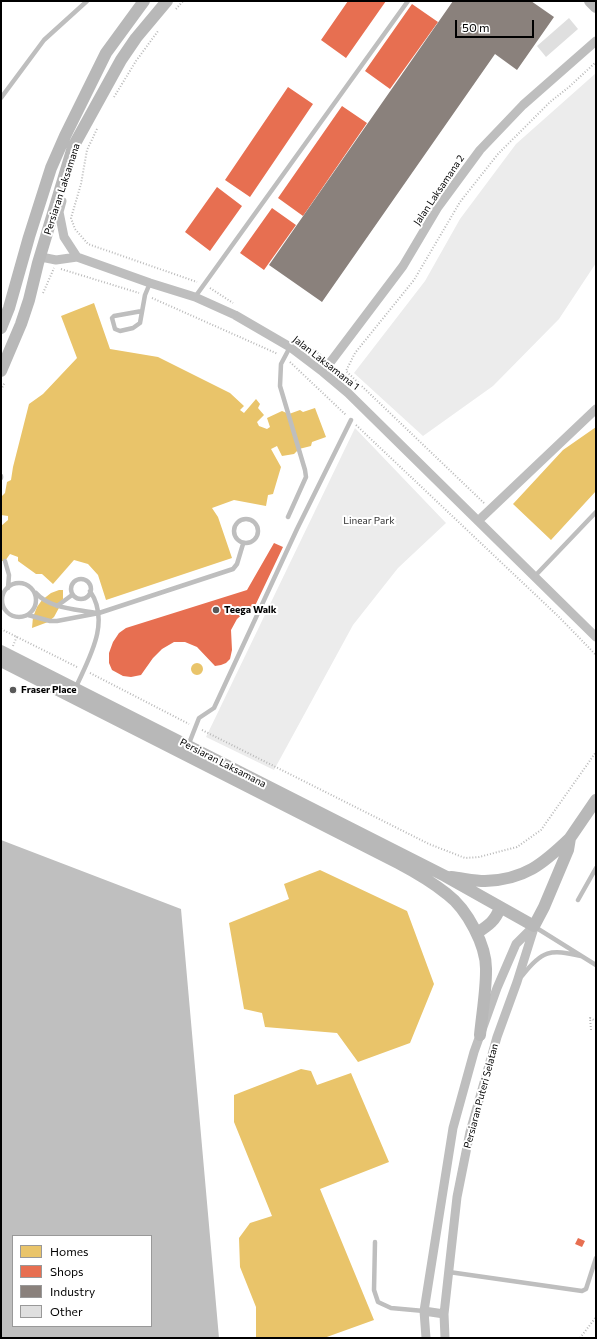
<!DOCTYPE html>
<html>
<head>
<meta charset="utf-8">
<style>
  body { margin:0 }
  #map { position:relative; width:597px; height:1339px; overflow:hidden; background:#fff; font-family:Commissioner,sans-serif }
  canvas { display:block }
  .frame { position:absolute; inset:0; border:2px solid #000; pointer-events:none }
  .legend { position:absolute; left:12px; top:1235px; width:140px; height:92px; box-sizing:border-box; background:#fff; border:1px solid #999; margin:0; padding:5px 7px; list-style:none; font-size:12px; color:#000 }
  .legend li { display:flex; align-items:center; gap:8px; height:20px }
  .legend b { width:20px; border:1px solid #999 }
  .scale { position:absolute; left:455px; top:20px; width:79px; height:18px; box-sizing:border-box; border:2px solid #000; border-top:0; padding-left:5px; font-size:12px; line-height:14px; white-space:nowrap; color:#000; -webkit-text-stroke:3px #fff; paint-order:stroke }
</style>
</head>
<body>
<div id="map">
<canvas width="597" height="1339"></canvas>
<div class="frame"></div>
<ul class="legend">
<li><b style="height:11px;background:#e9c46a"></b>Homes</li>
<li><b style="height:11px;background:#e76f51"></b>Shops</li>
<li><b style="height:11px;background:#8a817c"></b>Industry</li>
<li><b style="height:11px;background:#dfdfdf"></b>Other</li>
</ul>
<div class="scale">50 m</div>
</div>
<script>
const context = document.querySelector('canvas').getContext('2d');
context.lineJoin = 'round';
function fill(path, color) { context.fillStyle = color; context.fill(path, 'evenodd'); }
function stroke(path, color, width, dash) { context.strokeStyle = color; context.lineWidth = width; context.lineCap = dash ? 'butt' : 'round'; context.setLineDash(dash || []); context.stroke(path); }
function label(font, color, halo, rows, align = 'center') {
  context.font = font + ' Commissioner,sans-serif'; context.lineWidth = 4; context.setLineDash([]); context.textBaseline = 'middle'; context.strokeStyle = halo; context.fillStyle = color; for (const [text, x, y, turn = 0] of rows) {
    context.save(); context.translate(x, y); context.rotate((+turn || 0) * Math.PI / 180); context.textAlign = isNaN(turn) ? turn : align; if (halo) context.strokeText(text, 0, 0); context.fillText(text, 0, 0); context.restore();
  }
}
const green = new Path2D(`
  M596,73V263L559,319L493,386L423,436L354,373L425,281L460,219L516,144Z
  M355,428L446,523L398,568L353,625L274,770L206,737Z`);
const water = new Path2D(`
  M1,840L181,909L219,1338H1ZM13,1236H151V1326H13Z`);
const homes = new Path2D(`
  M485,14L495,21L498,26L502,38L500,40L422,98L414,97L406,87L402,79V75L403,73Z
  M94,303L110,349L158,357L230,393L244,406L240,410L244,413L256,399L260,404L258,408L264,415L257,422L259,426L267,429L270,427L267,418L282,411L289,414L300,410L303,412L315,408L326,437L312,442L311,446L299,449L294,454L282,456L277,446L271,449L281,467L273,494L268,495L266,506L234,500L212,508L218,517L232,558L106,600L98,575L88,564L74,560L53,584L42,574H36L18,561V557L10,554L5,561H1V526L8,520V516L1,515V497L5,493L7,482L11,480L13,467L29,404L43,394L77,358L61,316Z
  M596,427V491L551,540L513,504L563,450Z
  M59,590H63V599L60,606L54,617L48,622L32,628L33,617L37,607L42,600L51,593Z
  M191 669a6 6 0 1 1 12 0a6 6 0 1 1-12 0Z
  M320,870L407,911L434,984L410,1043L358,1062L337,1033L265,1027L262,1013L244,1009L229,923L289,899L284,884Z
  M301,1069L311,1071L317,1085L351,1073L389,1162L320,1189L374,1320L324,1338H256V1307L240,1267L239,1238L250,1223L272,1216L234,1122V1095Z`);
const shops = new Path2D(`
  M348,1H386L346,58L321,40Z
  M412,4L438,22L390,89L365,71Z
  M288,87L313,104L250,197L225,180Z
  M342,106L367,123L303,216L278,198Z
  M217,187L242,206L210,251L185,232Z
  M272,208L296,225L264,270L240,253Z
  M274,543L283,547L254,608L245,612L237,619L231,630L232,650L230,659L226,663L221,665L215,666L197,647L185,642H174L162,649L153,658L141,675L131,677L123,676L112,670L109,663V653L113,642L119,633L126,628L247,590Z
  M578,1238L585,1241L582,1247L575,1244Z`);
const industry = new Path2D(`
  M453,1H531L554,17L517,70L495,54L322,302L269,265Z`);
const building = new Path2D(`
  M569,18L578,29L546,57L537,46Z`);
const path = new Path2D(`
  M176,9L183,1
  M114,97L136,61L158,31
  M97,129L87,150L81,184L71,218L75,229L88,244L197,282
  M61,269L139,293
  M210,288L233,303
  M43,293L54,268
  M152,298L278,354
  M307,347L323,356
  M290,362L346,415
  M1,390L5,382
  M356,425L559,617L596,655
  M484,503L346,371L355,353L414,280L460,202L498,154L550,102L569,87L596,62
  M1,629L77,667
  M13,646L17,636
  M90,673L189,724
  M202,730L429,844L465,858L479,857L517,847L541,830L596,752
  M591,1030L590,1018L596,1021
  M580,1338L596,1317`);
const lane = new Path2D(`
  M1,98L44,40L87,1
  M195,297L408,1
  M142,311L114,316L112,318L115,329L120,331L133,328L140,323L145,295L150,283
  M1,476V478
  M288,517L306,477L305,470L280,386L281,364L290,347
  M234 531a12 12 0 1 1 24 0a12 12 0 1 1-24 0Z
  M5,561L9,575L8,588
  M534,577L596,512
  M71 589a10 10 0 1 1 20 0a10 10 0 1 1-20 0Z
  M2 600a17 17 0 1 1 34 0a17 17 0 1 1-34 0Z
  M36,593C50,609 76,609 96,613
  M57,606L72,595
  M28,615L50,621H57L99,613L233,569L237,564L243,544
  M76,687C89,658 111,622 90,591
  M188,746L199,718L214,708L297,529L351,420
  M578,900L596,868
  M535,927L596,965
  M522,976C542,950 550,949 581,956
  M375,1242L374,1290L378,1302L391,1308L424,1311
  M449,1272L582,1291L586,1289L596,1258`);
const street = new Path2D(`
  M62,201L59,212L64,237L77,257L150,283L195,297L235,315L290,347L323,372L348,393L596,637
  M41,257L56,260L77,257
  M323,372L403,266L438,207L480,150L523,105L596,41
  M478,521L596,409
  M424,1311L444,1314
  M426,1338L424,1311L453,1128L474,1052L497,988L516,944L534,926
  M445,1338L444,1314L457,1197L470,1132L497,1037L517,982L534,928`);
const secondary = new Path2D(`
  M590,1L596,7
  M1,328L9,308L29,237L51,168L65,136L106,53L144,1
  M1,371L21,324L29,300L38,263L73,147L121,60L136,38L167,1
  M1,651L445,876L534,926L544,907L568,850L570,838L596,800
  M1,661L398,863C415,872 432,882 447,894C467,909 487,946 486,971C486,992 482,1014 480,1035
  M451,877C462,878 474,881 485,881C524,880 543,864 570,838
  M477,933C489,925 495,921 500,908`);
const markers = [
  [216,610,4,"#595959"],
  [13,690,4,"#595959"]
];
const streetNames = [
  ["Persiaran Laksamana",62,189,-72],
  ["Jalan Laksamana 2",439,190,-56],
  ["Jalan Laksamana 1",326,363,38],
  ["Persiaran Laksamana",223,763,27],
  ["Persiaran Puteri Selatan",481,1096,-75]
];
const parkNames = [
  ["Linear Park",369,521]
];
const poiNames = [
  ["Teega Walk",224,610],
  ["Fraser Place",21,690]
];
fill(green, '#ececec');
fill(water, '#bfbfbf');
fill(homes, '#e9c46a');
fill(shops, '#e76f51');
fill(industry, '#8a817c');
fill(building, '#dfdfdf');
stroke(path, '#b9b9b9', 2, [1, 2]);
stroke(lane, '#bebebe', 4.5);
stroke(street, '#bebebe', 9);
stroke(secondary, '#b8b8b8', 12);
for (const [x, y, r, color] of markers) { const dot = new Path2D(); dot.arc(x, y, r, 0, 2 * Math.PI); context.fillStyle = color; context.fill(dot); stroke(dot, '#fff', 1.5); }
label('10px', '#000', '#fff', streetNames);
label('10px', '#333', '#fff', parkNames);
label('bold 10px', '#000', '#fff', poiNames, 'left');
</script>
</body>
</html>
